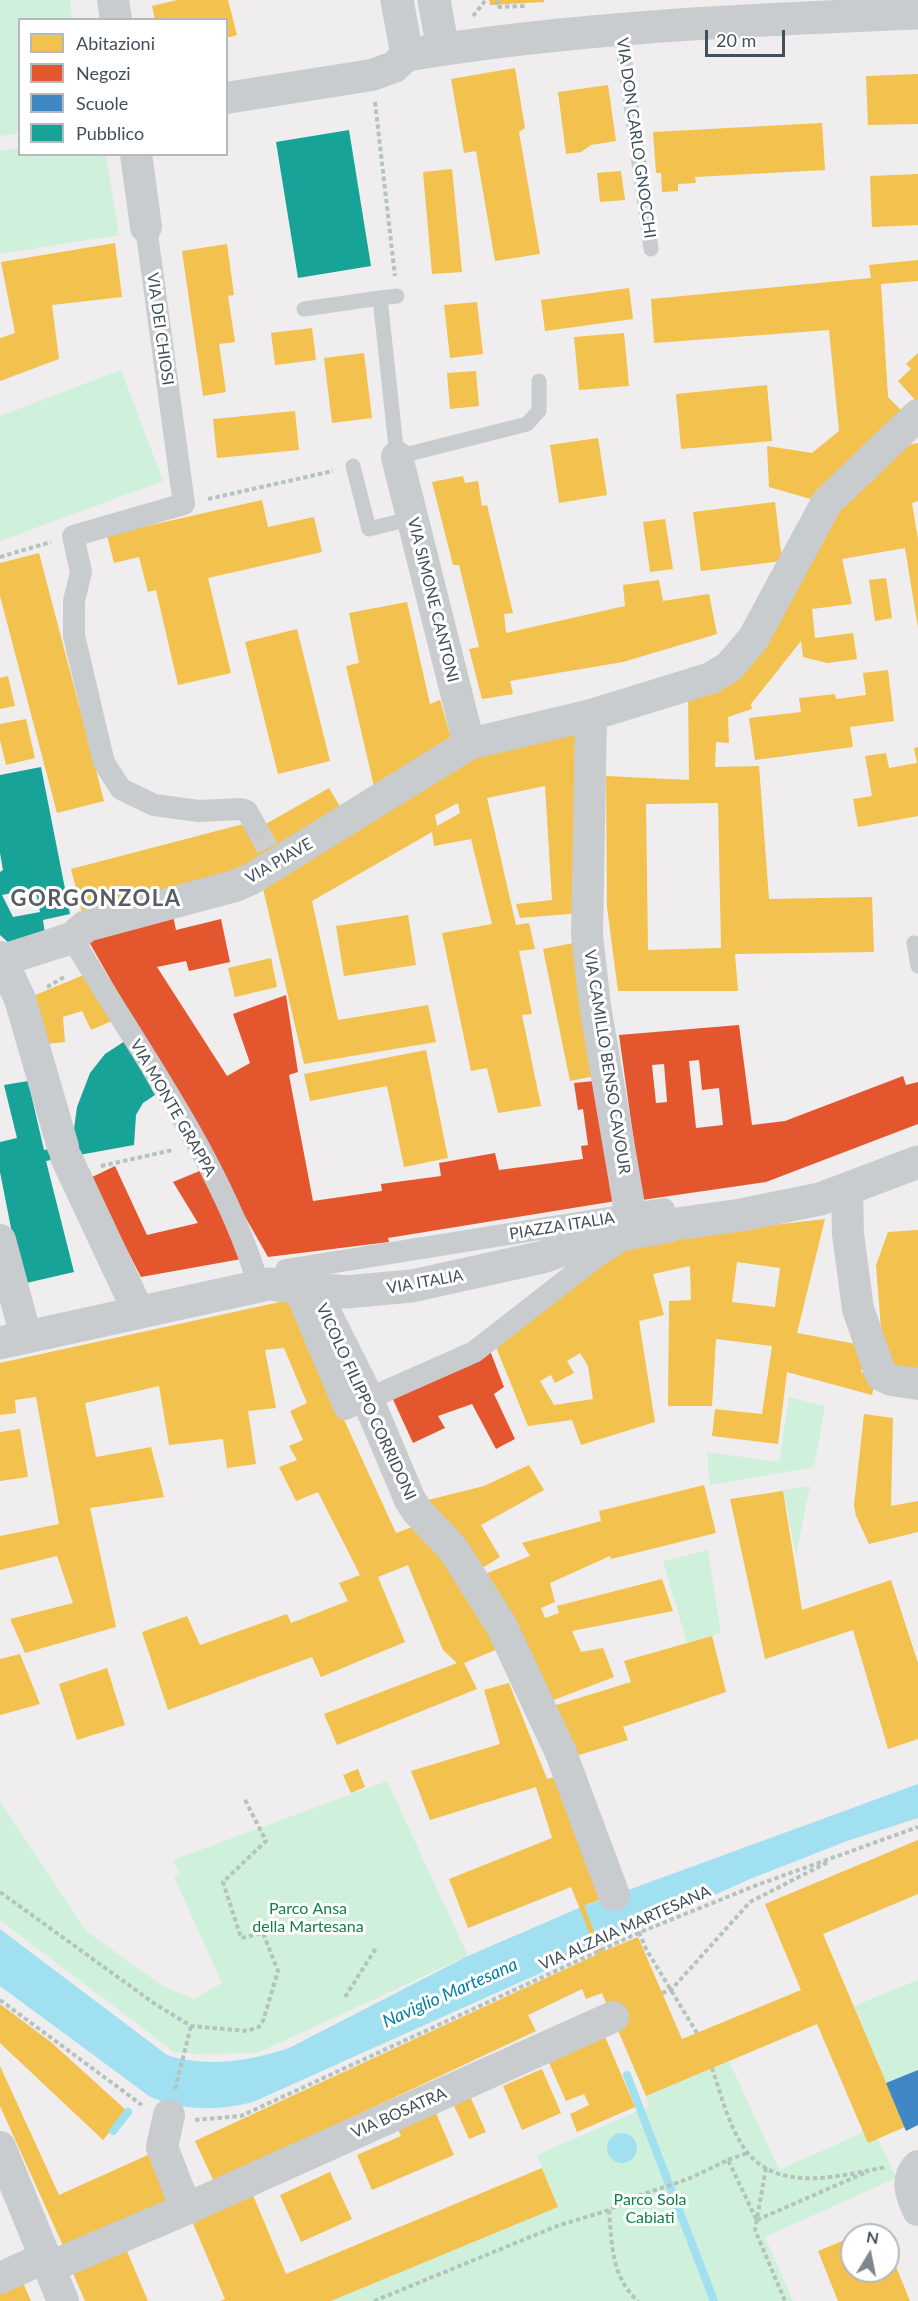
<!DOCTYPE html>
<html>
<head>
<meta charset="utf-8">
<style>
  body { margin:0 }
  #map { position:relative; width:918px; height:2301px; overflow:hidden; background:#efeded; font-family:Lato,sans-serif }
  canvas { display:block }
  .legend { position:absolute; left:18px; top:18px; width:210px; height:138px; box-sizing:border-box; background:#fff; border:2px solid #b4b9bd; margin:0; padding:8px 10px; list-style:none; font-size:18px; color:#43505b }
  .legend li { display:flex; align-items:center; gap:12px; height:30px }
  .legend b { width:30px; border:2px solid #b4b9bd }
  .north { position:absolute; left:840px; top:2223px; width:60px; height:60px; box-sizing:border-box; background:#fff; border:2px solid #b4b9bd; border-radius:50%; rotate:10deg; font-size:16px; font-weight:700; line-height:24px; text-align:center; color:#43505b }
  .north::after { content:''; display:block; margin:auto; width:21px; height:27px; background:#7f878e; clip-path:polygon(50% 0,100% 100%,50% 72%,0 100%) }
  .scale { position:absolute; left:705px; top:30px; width:80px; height:27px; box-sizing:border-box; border:3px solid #43505b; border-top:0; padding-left:8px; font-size:18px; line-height:21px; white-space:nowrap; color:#43505b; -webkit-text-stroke:4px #fff; paint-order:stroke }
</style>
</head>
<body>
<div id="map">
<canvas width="918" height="2301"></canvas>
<ul class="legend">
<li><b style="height:16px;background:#f2c14e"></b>Abitazioni</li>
<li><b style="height:16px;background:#e4572e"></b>Negozi</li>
<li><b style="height:16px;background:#3f88c5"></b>Scuole</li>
<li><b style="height:16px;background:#17a398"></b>Pubblico</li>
</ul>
<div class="north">N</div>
<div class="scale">20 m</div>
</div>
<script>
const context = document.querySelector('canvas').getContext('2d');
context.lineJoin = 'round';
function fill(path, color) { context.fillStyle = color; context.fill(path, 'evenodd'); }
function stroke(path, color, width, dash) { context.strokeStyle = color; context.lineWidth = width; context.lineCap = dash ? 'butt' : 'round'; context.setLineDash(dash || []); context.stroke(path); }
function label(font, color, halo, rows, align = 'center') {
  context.font = font + ' Lato,sans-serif'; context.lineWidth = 6; context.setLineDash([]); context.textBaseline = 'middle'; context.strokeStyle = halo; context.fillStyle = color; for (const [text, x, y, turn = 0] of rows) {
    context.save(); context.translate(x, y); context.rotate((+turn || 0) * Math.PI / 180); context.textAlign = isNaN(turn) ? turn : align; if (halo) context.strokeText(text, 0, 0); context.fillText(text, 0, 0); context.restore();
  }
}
const green = new Path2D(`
  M0,0H70L72,19L20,20L19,133L0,136Z
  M19,148L20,154L106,155L119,235L0,254V151Z
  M121,370L163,481L0,541V416Z
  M789,1397L825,1406L814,1467L710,1485L707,1452L779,1462Z
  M810,1486L796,1554L783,1490Z
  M708,1550L721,1633L687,1643L663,1561Z
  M387,1781L468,1956L257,2053L193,2054L174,2052L0,1920V1801L86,1931L164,1987L194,1999L222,1983L174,1877L180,1875L173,1860Z
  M918,1980V2070L886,2083L854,2006Z
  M729,2061L779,2170L873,2128L896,2178L765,2237L793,2301H331L558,2207L537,2155L649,2106L646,2096Z`);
const water = new Path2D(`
  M918,1784V1818L847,1841L750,1879L253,2102C220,2111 180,2111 149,2096L0,1986V1929L167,2055C206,2068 251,2061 289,2048L468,1956L579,1908Z
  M607 2148a15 15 0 1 1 30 0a15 15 0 1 1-30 0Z`);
const homes = new Path2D(`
  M177,0H228L237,35L226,38V20H155L152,6Z
  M489,0H544V2L490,5Z
  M515,68L525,128L519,132L540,254L495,261L476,151L464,153L451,79Z
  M918,74V124L868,125L866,76Z
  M608,85L616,141L591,145L581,152L566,154L558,92Z
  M822,123L825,170L695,177L696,183L678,184V191L662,192L661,173H656L653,132Z
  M452,169L462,272L432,274L423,172Z
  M621,171L625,200L600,202L597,173Z
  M918,174V225L872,227L870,176Z
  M115,243L122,297L52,305L59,359L0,381V338L15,333L1,262Z
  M227,244L234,295L228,296L235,342L219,344L226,392L203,396L182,251Z
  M918,260V281L881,284L888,397L905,414L814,500L769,487L767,446L812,453L839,431L829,330L654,343L651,299L871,278L869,265Z
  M629,288L633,319L545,331L541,300Z
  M477,302L483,354L450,358L444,305Z
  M312,328L316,360L275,365L271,333Z
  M624,333L629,386L579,390L574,337Z
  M364,353L372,418L332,423L324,358Z
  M918,353V399L916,401L898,381L911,369L906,364Z
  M476,371L479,406L450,409L447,373Z
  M767,385L772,441L681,449L676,394Z
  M295,411L299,450L217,458L213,419Z
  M598,438L607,495L559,503L550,445Z
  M918,443V501L912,503L918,539V628L905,548L842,559L852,604L812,609L815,638L853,633L857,659L827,663L803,657L801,641L751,704L752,709L728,717L729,743L716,742L715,767L759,766L769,899L872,897L874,952L735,954L738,991H618L607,907L606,776L689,780L688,690L738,675L829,512L893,448ZM718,803L721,948L648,950L646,804Z
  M463,476L465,483L478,481L482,506L487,505L513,613L504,614L506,633L625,606L623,585L659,580L663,601L709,594L717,634L623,662L510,681L513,694L482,699L469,649L479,647L459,565H453L432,482Z
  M262,500L268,527L314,517L322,552L208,578L231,673L178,685L156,590L148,592L139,557L114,563L107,535Z
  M775,502L782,561L701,571L693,512Z
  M665,519L673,569L650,572L643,522Z
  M39,553L104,801L57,813L0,596V563Z
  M886,578L892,618L875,621L869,580Z
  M407,602L430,704L440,700L452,741L375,791L346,666L359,663L349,613Z
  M297,629L330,761L278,774L245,642Z
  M888,670L894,721L850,727L853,747L755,760L749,718L801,712L799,698L835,694L836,699L866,695L863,673Z
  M8,676L15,706L0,709V678Z
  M26,719L35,758L6,765L0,740V724Z
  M576,724L581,913L520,918L516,904L552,900L545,786L487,798L516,925L529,923L535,949L519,951L532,1014L522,1015L541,1106L498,1113L487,1068L471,1071L442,933L492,924L471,839L434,846L432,832L312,901L338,1020L428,1005L436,1042L304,1064L261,880L453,758ZM458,803L460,813L437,826L435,815Z
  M918,747V816L858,827L853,799L872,796L865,756L886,753L889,768L917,763L914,748Z
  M329,788L342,810L237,870L82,912L71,869L247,823L250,833Z
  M408,915L416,965L344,976L336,926Z
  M573,943L600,1075L570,1081L543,949Z
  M271,958L277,987L235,997L228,968Z
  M86,974L114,1020L91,1030L82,1011L63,1017L65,1042L36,1045L28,998Z
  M426,1050L448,1158L404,1167L387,1086L310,1101L304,1074Z
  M825,1219L797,1333L867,1346L861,1372L876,1376L872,1395L787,1372L778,1444L712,1436L715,1409L762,1414L772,1346L716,1339L712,1406H668L669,1301L691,1300L690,1266L653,1274L664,1315L639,1321L655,1422L581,1445L572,1420L528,1426L494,1342L624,1242ZM737,1262L780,1268L775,1307L732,1302ZM580,1353L588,1366L593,1399L554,1405L540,1381L551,1375L555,1383L574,1373L567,1361Z
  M918,1230V1372L884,1366L876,1265L888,1232Z
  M289,1300L396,1533L418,1525L505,1646L464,1663L477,1689L337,1745L324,1714L457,1663L443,1650L408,1565L378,1577L405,1642L321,1677L312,1657L168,1710L142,1632L187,1616L200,1645L287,1614L291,1623L348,1601L339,1583L360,1575L318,1492L296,1501L279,1467L297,1460L289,1446L303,1440L290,1411L307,1403L284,1348L265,1350L276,1408L248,1411L256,1464L227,1468L223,1439L169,1445L159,1386L85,1403L96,1457L151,1447L164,1497L90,1508L116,1627L25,1653L10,1619L73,1603L57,1556L0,1570V1536L59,1524L36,1397L15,1400L16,1413L0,1415V1363Z
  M864,1414L893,1418L891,1506L918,1501V1532L869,1544L856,1516L854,1505Z
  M20,1429L28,1477L0,1481V1432Z
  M529,1465L544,1490L481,1525L500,1557L476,1572L428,1500L484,1486Z
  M704,1485L716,1533L611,1559L610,1556L550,1583L555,1602L541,1608L545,1618L559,1613L557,1606L662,1579L673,1611L572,1631L581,1652L603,1648L614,1677L551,1701L480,1576L530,1556L522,1543L601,1521L599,1511Z
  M783,1491L802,1610L891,1580L918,1663V1739L888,1749L853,1630L765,1659L730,1499Z
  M712,1636L726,1692L623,1727L628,1740L576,1756L553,1706L631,1682L624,1661Z
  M20,1654L40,1704L0,1715V1659Z
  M107,1668L125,1725L77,1740L59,1684Z
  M509,1683L547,1779L563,1775L609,1896L584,1906L602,1952L638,1937L682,2039L801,1990L765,1904L918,1840V1894L823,1934L905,2127L868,2143L817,2024L646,2096L602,1993L586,1999L582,1989L528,2015L536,2031L214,2182L195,2141L598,1954L571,1887L468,1928L449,1879L552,1838L536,1787L430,1820L411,1771L500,1744L484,1690Z
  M358,1769L365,1787L351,1793L343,1775Z
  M0,2004L52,2043L127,2111L103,2140L0,2043Z
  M603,2032L635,2107L577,2132L570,2114L589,2105L584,2094L566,2101L546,2056Z
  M0,2066L59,2195L150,2154L171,2201L65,2250L0,2106Z
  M542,2069L561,2113L522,2130L503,2086Z
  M469,2094L486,2132L469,2139L452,2101Z
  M435,2111L454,2155L372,2190L357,2155L401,2136L397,2127Z
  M542,2168L558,2207L331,2301H220L225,2299L189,2214L250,2188L286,2274Z
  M330,2172L352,2219L301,2242L280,2195Z
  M880,2226L883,2235H858Z
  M852,2237V2271H888V2247L910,2301H838L818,2251Z
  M123,2242L148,2301H85L69,2264Z
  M20,2276L31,2301H0V2284Z`);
const shops = new Path2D(`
  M173,916L176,930L221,919L230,962L189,971L186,961L157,967L227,1076L250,1063L233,1014L286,995L298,1072L289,1075L313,1201L382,1191L381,1184L441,1176L439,1163L495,1153L499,1170L583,1159L581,1146L588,1145L583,1109L578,1110L574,1083L604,1080L622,1200L388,1238L389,1242L268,1257L88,940Z
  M739,1025L752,1125L785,1121L903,1076L906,1085L918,1082V1124L766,1182L642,1200L619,1035ZM699,1060L702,1090L719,1088L723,1125L696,1128L689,1061ZM664,1064L667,1102L656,1103L652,1065Z
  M115,1166L147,1235L198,1223L173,1182L202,1170L247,1258L141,1277L90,1178Z
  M489,1348L504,1387L494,1394L515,1439L496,1449L472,1404L438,1416L445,1428L413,1443L390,1393Z`);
const schools = new Path2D(`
  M918,2070V2125L906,2131L886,2083Z`);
const public = new Path2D(`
  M349,130L371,266L298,278L276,142Z
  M41,767L70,914L43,920L45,934L11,945L0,935V872L3,870L0,853V775ZM35,888L40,912L13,917L2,895Z
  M125,1041L155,1095L143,1103L136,1115L134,1145L46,1161L74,1272L22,1284L0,1172V1142L17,1138L4,1085L28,1081L44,1150L76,1144L74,1129L77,1107L90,1073L105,1054Z`);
const stream = new Path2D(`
  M627,2075L714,2301
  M113,2131L128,2112`);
const pedestrianTunnel = new Path2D(`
  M257,829L269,851`);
const path = new Path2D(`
  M497,0V7L526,6
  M473,16L485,1
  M375,102L395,276
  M208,499L333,471
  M0,557L51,542
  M47,987L66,976
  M101,1166L173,1150
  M0,1892L155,2004L191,2026L247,2031L259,2027L263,2021L278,1971L263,1933L241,1938L223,1882L266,1841L244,1798
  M631,1917L639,1935
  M639,1932L646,1949L697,2033
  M662,1993L671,1990L750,1902L828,1862
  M345,1997L376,1948
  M0,2000L142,2105
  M712,2068C721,2095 730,2130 747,2152C781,2194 842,2175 886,2167
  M175,2089L191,2026
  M195,2120L241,2116L638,1933L757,1885L918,1827
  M728,2160L747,2153
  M766,2168L755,2230L785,2301
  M609,2210C612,2244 611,2277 638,2301
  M757,2220L869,2171
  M374,2301L557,2226L609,2210L629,2199L688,2179L728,2160L757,2221`);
const service = new Path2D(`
  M620,27L651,249
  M397,296L380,298L397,457L527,424L539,411V381
  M304,309L380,298
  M353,466L369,529L413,518
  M914,943L918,966`);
const pedestrian = new Path2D(`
  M146,227L184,504L73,536L81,572L74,601V636L104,763L121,789L154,805L199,811L241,809L247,811L257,829
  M72,938C138,1050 221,1160 259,1286
  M664,1209L669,1232L623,1240L596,1257L474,1352L345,1409L286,1270Z`);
const minor = new Path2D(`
  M113,0L116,20
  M226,98L372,75L394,67L407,55
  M136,154L146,227
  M397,457L469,744
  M591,715L587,935L595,1006L633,1229
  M0,957L20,999L63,1147
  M0,961L72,938L86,926L235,886L251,879L469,744L591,715L711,678L729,667L753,639L827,502L918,415
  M66,1157L138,1311
  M847,1190L848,1234L858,1309L881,1375L891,1380L918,1384
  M0,1240L26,1337
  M314,1290L362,1386L410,1500L418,1512L453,1549L501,1625L561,1753L614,1895
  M169,2115L162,2147L186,2209
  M0,2147L63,2301
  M918,2166C905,2179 911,2195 918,2210
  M50,2267L186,2209L613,2017
  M0,2278L46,2257`);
const tertiary = new Path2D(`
  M397,0L407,55C576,27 747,20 918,13
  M434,0L443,49
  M0,1343L269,1284L345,1292L412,1286L543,1257L611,1233L741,1215L820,1199L918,1162`);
const streetNames = [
  ["VIA DON CARLO GNOCCHI",636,138,82],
  ["VIA DEI CHIOSI",160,329,82],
  ["VIA SIMONE CANTONI",433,600,76],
  ["VIA PIAVE",279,861,-30],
  ["VIA CAMILLO BENSO CAVOUR",607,1062,81],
  ["VIA MONTE GRAPPA",173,1108,60],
  ["PIAZZA ITALIA",562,1226,-9],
  ["VIA ITALIA",425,1282,-10],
  ["VICOLO FILIPPO CORRIDONI",366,1402,65],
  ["VIA ALZAIA MARTESANA",625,1928,-24],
  ["VIA BOSATRA",399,2113,-24]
];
const parkNames = [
  ["Parco Ansa",308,1909],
  ["della Martesana",308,1927],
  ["Parco Sola",650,2200],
  ["Cabiati",650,2218]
];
const waterNames = [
  ["Naviglio Martesana",450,1993,-24]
];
const districtNames = [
  ["GORGONZOLA",96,899]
];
fill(green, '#cff0db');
fill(water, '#a0e0f1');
fill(homes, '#f2c14e');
fill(shops, '#e4572e');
fill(schools, '#3f88c5');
fill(public, '#17a398');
stroke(stream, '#a0e0f1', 8);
stroke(pedestrianTunnel, '#cdced0', 22, [22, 11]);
stroke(path, '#b5c3bf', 4, [4.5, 3]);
stroke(service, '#c9ccce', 15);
stroke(pedestrian, '#c9ccce', 22);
stroke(minor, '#c9ccce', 32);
stroke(tertiary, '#c9ccce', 33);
label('16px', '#43505b', '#fff', streetNames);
label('16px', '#0e8248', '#fff', parkNames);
label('italic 18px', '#0280a2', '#fff', waterNames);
context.letterSpacing = '1.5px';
label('bold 22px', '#585d62', '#fff', districtNames);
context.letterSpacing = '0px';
</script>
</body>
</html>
